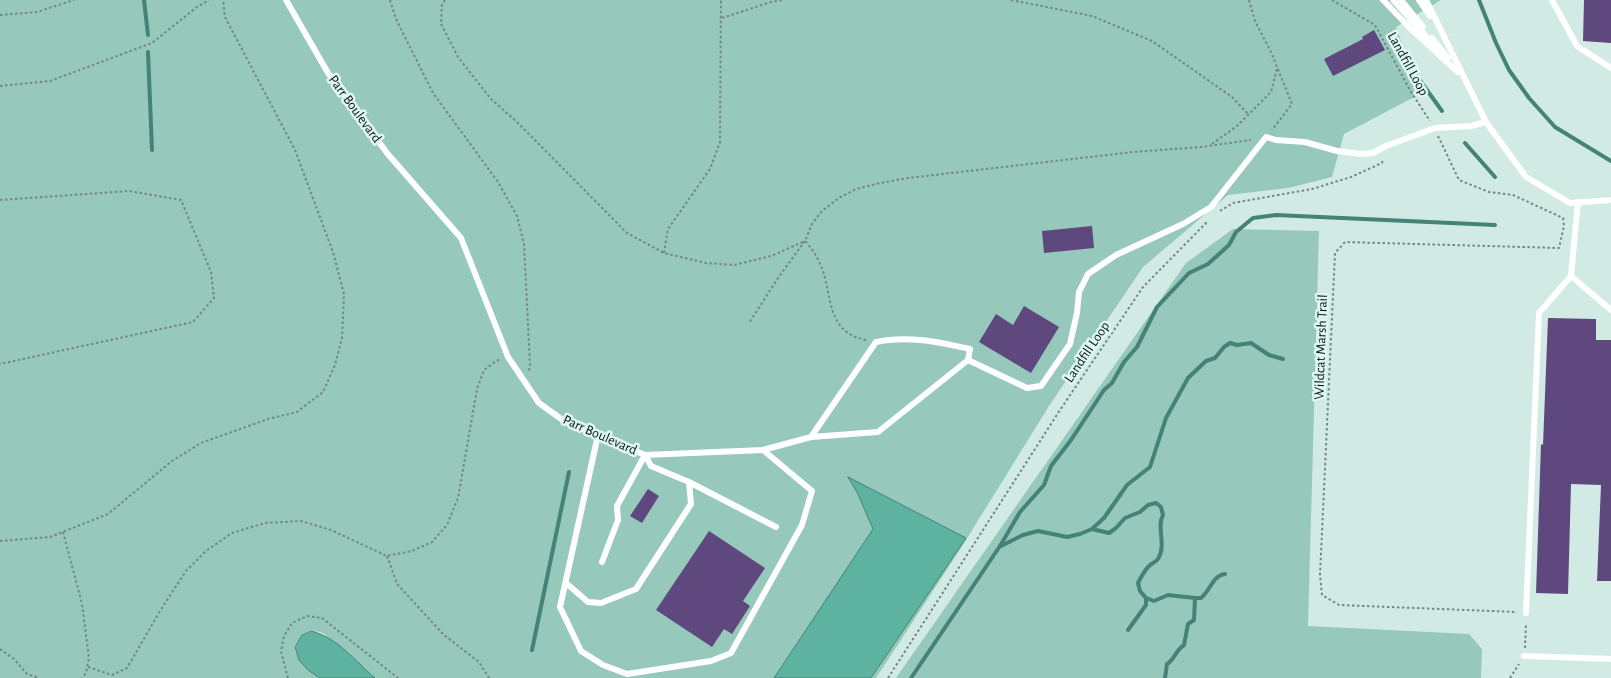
<!DOCTYPE html>
<html>
<head>
<meta charset="utf-8">
<style>
  body { margin:0 }
  canvas { display:block; background:#d1ebe4 }
</style>
</head>
<body>
<canvas width="1611" height="678"></canvas>
<script>
const context = document.querySelector('canvas').getContext('2d');
context.lineJoin = 'round';
function fill(path, color) { context.fillStyle = color; context.fill(path, 'evenodd'); }
function stroke(path, color, width, dash) { context.strokeStyle = color; context.lineWidth = width; context.lineCap = dash ? 'butt' : 'round'; context.setLineDash(dash || []); context.stroke(path); }
function label(font, color, halo, rows, align = 'center') {
  context.font = font + ' "Alegreya Sans",sans-serif'; context.lineWidth = 5; context.setLineDash([]); context.textBaseline = 'middle'; context.strokeStyle = halo; context.fillStyle = color; for (const [text, x, y, turn = 0] of rows) {
    context.save(); context.translate(x, y); context.rotate((+turn || 0) * Math.PI / 180); context.textAlign = isNaN(turn) ? turn : align; if (halo) context.strokeText(text, 0, 0); context.fillText(text, 0, 0); context.restore();
  }
}
const green = new Path2D(`
  M0,0H1441L1396,27L1420,94L1344,134L1332,177L1288,188L1228,195L1143,267L1049,406L961,548L876,678H375L323,633L310,630L300,636L294,647C300,662 306,669 318,678H0Z
  M1233,229L1319,231L1308,626L1469,634L1482,649L1481,678H896L1186,263Z`);
const water = new Path2D(`
  M848,477L966,538L871,678H774L873,529L857,492Z
  M311,631C337,637 355,661 375,678H319L308,670L299,660L295,647L301,636Z`);
const stream = new Path2D(`
  M144,0L148,35
  M1479,0L1496,43L1509,70L1529,98L1555,127L1611,161
  M1394,37L1416,75L1442,111
  M148,52L152,150
  M1465,143L1495,177
  M1092,529L1109,533L1116,528L1125,518L1140,512L1148,505L1156,503L1161,507L1163,515C1156,527 1167,545 1158,559C1156,562 1151,564 1149,566C1144,571 1141,577 1138,583L1140,591L1146,598L1154,601L1168,595L1195,598L1194,620L1188,624L1184,645C1175,651 1175,659 1167,664L1165,678
  M1001,546L1023,535L1038,531L1067,537L1080,534L1092,529L1104,518L1127,485L1150,467L1166,418L1188,378L1206,361L1215,358L1224,347L1230,343L1237,345L1251,343L1269,355L1283,359
  M1195,598H1201C1211,590 1212,576 1225,574
  M1128,630L1146,605V598
  M532,650L569,472
  M911,678L1000,546L1020,512L1044,485L1051,466L1071,440L1104,390L1112,383L1124,362L1137,347L1157,307L1189,273L1208,264L1229,245L1236,232L1253,218L1276,215L1495,225`);
const building = new Path2D(`
  M1584,0H1611V43L1583,41Z
  M1374,30L1385,50L1333,76L1324,59L1363,39L1362,37Z
  M1092,226L1094,248L1044,253L1042,231Z
  M1024,306L1059,327L1031,373L979,342L996,314L1013,325Z
  M1548,318L1596,319V340H1611V581H1597L1601,485L1571,484L1568,594L1536,593L1541,444L1543,445Z
  M648,489L659,496L642,523L630,516Z
  M709,531L765,568L743,601L750,606L732,634L724,629L712,647L656,610Z`);
const path = new Path2D(`
  M390,0L396,19L433,93L498,182L517,216L524,244L530,365L529,371
  M445,0L442,5L441,24L458,57L491,99L517,122L627,233L664,253L706,263L734,265L771,256L805,241L778,278L749,323
  M1011,0L1092,16L1152,41L1232,97L1248,114
  M1249,0L1255,21L1271,52L1292,104L1272,130
  M1332,0L1375,25L1411,92L1430,121
  M0,15L37,12L74,0
  M722,18L771,2L782,0
  M0,86L50,81L152,43L197,7L209,0
  M1438,136L1459,180L1489,192L1513,195L1563,218L1564,226L1559,248L1345,242L1335,253L1320,575L1322,595L1339,605L1517,612
  M1212,144L1237,126L1271,92L1277,69
  M0,200L129,191L181,200L211,272L214,298L193,322L0,364
  M1220,211L1233,203L1312,189L1351,177L1382,163L1383,159
  M664,253L668,229L710,169L720,142L721,0
  M866,340C828,333 832,299 823,271C819,260 813,249 805,241L812,224L822,211L839,198L856,189L880,183L908,178L1133,152L1201,147L1251,140
  M63,532L82,604L89,658L86,673L82,678
  M0,541L50,537L108,514L172,461L201,443L268,419L297,412L323,392L335,365L342,338L344,294L333,252L295,150L225,17L223,0
  M387,556L397,584L444,635L479,662L489,678
  M1525,648L1526,623
  M0,649L14,659L27,674L39,678
  M88,667L112,675L127,668L160,611L186,571L206,551L232,533L265,523L301,521L331,530L387,556L412,551L432,542L447,525L458,498L477,389L484,370L496,361L501,359
  M288,678L281,651L284,636L292,623L307,616L322,618L398,678
  M888,678L1060,410L1143,287L1208,221
  M1510,678L1519,664`);
const lane = new Path2D(`
  M286,0L328,73L387,153L461,238L508,357L539,403L564,421L645,455L763,450L811,437L878,432L968,360
  M1383,0L1411,29L1458,72
  M1393,0L1433,44
  M1401,0L1423,27
  M1419,0L1430,16
  M1426,0L1486,122L1526,177L1570,203L1611,200
  M1552,0L1577,46L1611,68
  M1432,38L1448,58
  M1571,276L1611,310
  M968,360L1027,388L1041,386L1070,344L1077,313L1079,292L1088,274L1116,255L1183,224L1211,207L1266,137L1276,140L1305,142L1337,151L1361,154L1373,153L1386,146L1435,128L1471,126L1486,122
  M598,435L560,607L581,651L603,665L627,674L711,661L731,653L802,525L812,491L763,450
  M811,437L876,342C907,335 939,342 970,349L968,360
  M689,482L776,527
  M602,562L618,520L617,506L645,455
  M566,583L588,602L601,603L636,589L691,504L689,482L651,466L645,455
  M1526,613L1539,313L1571,276L1578,202
  M1524,656L1611,659`);
const streetNames = [
  ["Landfill Loop",1408,64,61],
  ["Parr Boulevard",355,109,54],
  ["Wildcat Marsh Trail",1321,347,-88],
  ["Landfill Loop",1087,352,-56],
  ["Parr Boulevard",600,435,24]
];
fill(green, '#96c8bb');
fill(water, '#5db39f');
stroke(water, '#448375', 1);
stroke(stream, '#448375', 4);
fill(building, '#5e487e');
stroke(path, '#748782', 2, [2.5, 2.5]);
stroke(lane, '#fff', 6);
label('14px', '#0b1412', '#def8f1', streetNames);
</script>
</body>
</html>
